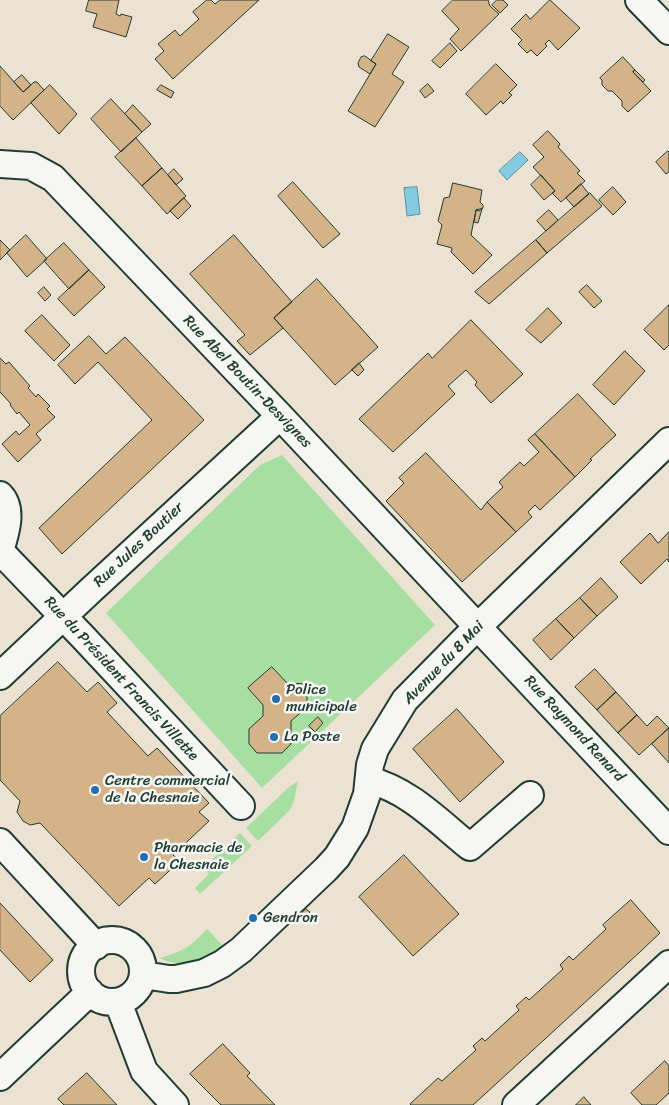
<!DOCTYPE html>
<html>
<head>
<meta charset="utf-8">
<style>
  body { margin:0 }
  canvas { display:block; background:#ece2d2 }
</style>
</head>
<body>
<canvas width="669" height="1105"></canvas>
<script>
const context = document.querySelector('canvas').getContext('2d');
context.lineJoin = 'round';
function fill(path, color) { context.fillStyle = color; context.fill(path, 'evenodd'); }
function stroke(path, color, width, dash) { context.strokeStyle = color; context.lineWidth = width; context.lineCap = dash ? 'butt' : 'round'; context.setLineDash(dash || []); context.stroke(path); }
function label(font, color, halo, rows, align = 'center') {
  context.font = font + ' Sriracha,sans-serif'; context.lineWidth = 5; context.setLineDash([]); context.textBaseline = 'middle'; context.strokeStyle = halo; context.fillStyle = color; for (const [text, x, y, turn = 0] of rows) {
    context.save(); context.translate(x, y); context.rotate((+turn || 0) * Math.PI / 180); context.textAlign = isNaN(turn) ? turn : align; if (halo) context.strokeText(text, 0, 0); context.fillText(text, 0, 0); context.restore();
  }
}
const green = new Path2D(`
  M282,455L435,625L262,788L106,613L260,465Z
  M298,781L294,801L290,810L258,841L246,828L289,787Z
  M240,833L252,846L200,894L195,888L209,874L203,868Z
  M207,929L225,948C207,959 181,971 160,958C184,951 190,947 207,929Z`);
const water = new Path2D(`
  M520,152L528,160L507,180L499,171Z
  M417,187L420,214L407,216L404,188Z`);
const building = new Path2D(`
  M89,0H119L116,14L120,16L121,14L132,17L126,37L93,27L97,14L86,11Z
  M207,0H211L215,4L220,0H259L173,79L155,59L164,51L158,44L175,30L180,36L199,19L193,12Z
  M453,0H488L490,6L499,14L461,51L450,39L459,29L442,11Z
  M497,0H503L508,5L500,13L492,5Z
  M550,0L580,28L558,50L549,40L545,44L547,46L537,56L531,50L527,53L518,44L522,40L511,29L526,14L530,19Z
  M388,34L409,47L392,74L404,82L375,127L348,111L376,64L371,61Z
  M450,43L457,51L440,68L432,61Z
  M365,56L376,64L370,74L359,67L358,63L361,57Z
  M623,57L635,70L633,72L651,91L628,112L622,106V101L612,91H608L602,85V80L600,78Z
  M496,64L517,85L509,93L512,95L503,104L501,101L486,115L466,94Z
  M0,66L23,92L34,82H37L44,90L13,120L0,106Z
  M635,70L645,80L643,82L633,72Z
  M22,75L31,85L23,92L14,82Z
  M428,84L434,91L425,98L420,91Z
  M50,85L77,114L59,134L31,103Z
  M161,85L174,92L171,98L157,90Z
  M111,99L142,132L121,152L91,119Z
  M133,105L151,124L142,132L125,114Z
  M548,131L560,144L558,147L580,171L577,173L585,181L561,202L552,193L555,191L533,167L544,157L533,145Z
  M136,138L162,168L142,186L115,157Z
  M668,151L669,152V172L666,174L656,162Z
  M162,168L186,196L167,214L142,186Z
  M174,169L183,179L176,185L168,175Z
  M541,175L555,191L544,200L531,185Z
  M293,182L340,234L323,248L278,196Z
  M453,183L482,190L480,202L483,205V208L479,211L476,210L471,235L492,255L473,274L451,252L452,248L437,244L442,225L438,221L444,198L449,197Z
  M581,184L589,194L574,207L566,198Z
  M613,187L626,202L613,215L599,200Z
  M590,193L602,206L547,253L536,240Z
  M184,198L191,206L178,219L170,211Z
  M482,209L478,223L474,222L476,210Z
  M549,210L558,220L546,231L537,221Z
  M26,235L47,259L27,277L7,253Z
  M234,235L292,302L274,318L283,328L250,355L237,341L245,335L190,274Z
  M0,240L10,250L0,260Z
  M536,240L547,253L489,304L475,292Z
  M64,243L89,270L69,289L44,261Z
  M89,270L105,287L74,316L58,299Z
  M317,279L378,347L335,385L274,318Z
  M587,285L602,301L594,308L579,292Z
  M44,287L51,295L45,301L38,293Z
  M669,305V345L664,350L644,330Z
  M548,308L562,323L541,343L526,330Z
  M42,315L70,345L54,361L25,331Z
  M471,320L523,374L491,403L475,385L477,382L466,370L448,386L455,394L393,452L359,419L428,353L432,358Z
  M89,336L106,354L125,337L204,420L62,554L39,528L152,420L98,362L75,384L58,365Z
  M625,351L645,371L614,405L593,385Z
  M0,358L6,364L9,362L30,386L28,388L36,397L38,394L50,406L47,409L55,417L36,434L41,440L18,462L2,444L16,431L19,435L30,425L19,412L17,414L10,405L11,404L0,392Z
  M359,363L364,370L358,376L352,370Z
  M578,394L616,435L590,459L592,460L575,477L535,434Z
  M535,434L575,477L540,510L535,505L528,512L532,517L516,532L487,502L503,487L499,482L520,462L524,466L539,452L528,440Z
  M426,453L481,510L487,502L516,532L462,582L386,501L404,483L399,478Z
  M669,532V562L667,559L641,584L620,562L650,533L658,543Z
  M601,578L618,597L597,616L580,598Z
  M580,598L597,616L574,638L556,619Z
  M556,619L574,638L551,660L533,640Z
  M58,662L87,692L98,682L117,703L107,712L148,756L157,748L209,803L199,812L209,821L173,855L180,861L155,884L149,878L119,906L40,823L30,825L23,821L17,812L20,801L0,780V716Z
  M272,667L287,683L307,684V707L291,721V744L282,753H257L249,744V729L263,716V705L248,688Z
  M595,669L616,692L597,710L575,687Z
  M616,692L637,715L618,733L597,710Z
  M457,709L504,762L460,802L413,749Z
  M637,715L647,726L657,716L669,728L639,755L618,733Z
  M318,717L323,723L315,732L309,726Z
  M669,728V763L652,744Z
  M404,855L459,914L413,956L359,897Z
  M631,900L660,933L641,951L473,1105H411L410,1104L438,1078L442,1081L476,1050L473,1046L482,1038L485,1041L519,1010L516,1006L526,997L529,1000L563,969L560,965L569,956L573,960L606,929L603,925Z
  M0,903L53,960L30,982L0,950Z
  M306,909L310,912L302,921L298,917Z
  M223,1044L250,1073L247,1076L275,1105H221L190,1074Z
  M665,1061L669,1066V1093L656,1105H642L631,1093Z
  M87,1073L117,1105H64L58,1099Z
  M584,1097L591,1105H576Z`);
const minor = new Path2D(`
  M639,0L669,31
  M0,164L31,166L53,178L280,416L669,831
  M0,495C14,509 5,535 0,551
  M0,551L82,636L241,806
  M0,676L90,591L280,416
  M369,780C409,790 439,822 470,847L530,795
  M0,842L96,946
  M81 971a31 31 0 1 1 62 0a31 31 0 1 1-62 0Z
  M143,975L169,979H176L204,973L222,964L241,950L326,869L337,857L355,828L367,794L370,765L375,749L405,700L463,641L669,441
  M118,1002L144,1071L175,1105
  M0,1077L90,992
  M516,1105L669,964`);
const markers = [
  [276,699,5,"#1f6fb2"],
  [274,737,5,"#1f6fb2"],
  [95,790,5,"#1f6fb2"],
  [144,857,5,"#1f6fb2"],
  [253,918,5,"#1f6fb2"]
];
const streetNames = [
  ["Rue Abel Boutin-Desvignes",247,382,46],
  ["Rue Jules Boutier",139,545,-43],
  ["Avenue du 8 Mai",444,663,-46],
  ["Rue du Président Francis Villette",121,679,47],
  ["Rue Raymond Renard",574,729,47]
];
const poiNames = [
  ["Police",286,690],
  ["municipale",286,707],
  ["La Poste",284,737],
  ["Centre commercial",105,781],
  ["de la Chesnaie",105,798],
  ["Pharmacie de",154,848],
  ["la Chesnaie",154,865],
  ["Gendron",263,918]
];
fill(green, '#a7dea2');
fill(water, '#83cbe3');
stroke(water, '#5b929d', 1);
fill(building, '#d5b388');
stroke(building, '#1f3d34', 1);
stroke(minor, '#1f3d34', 30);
stroke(minor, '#f6f6f2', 26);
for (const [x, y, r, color] of markers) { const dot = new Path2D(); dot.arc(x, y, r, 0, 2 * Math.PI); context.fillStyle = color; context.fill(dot); stroke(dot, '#f6f6f2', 2); }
label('15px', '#1f3d34', '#f6f6f2', streetNames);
label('15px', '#1f3d34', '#f6f6f2', poiNames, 'left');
</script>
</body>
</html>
